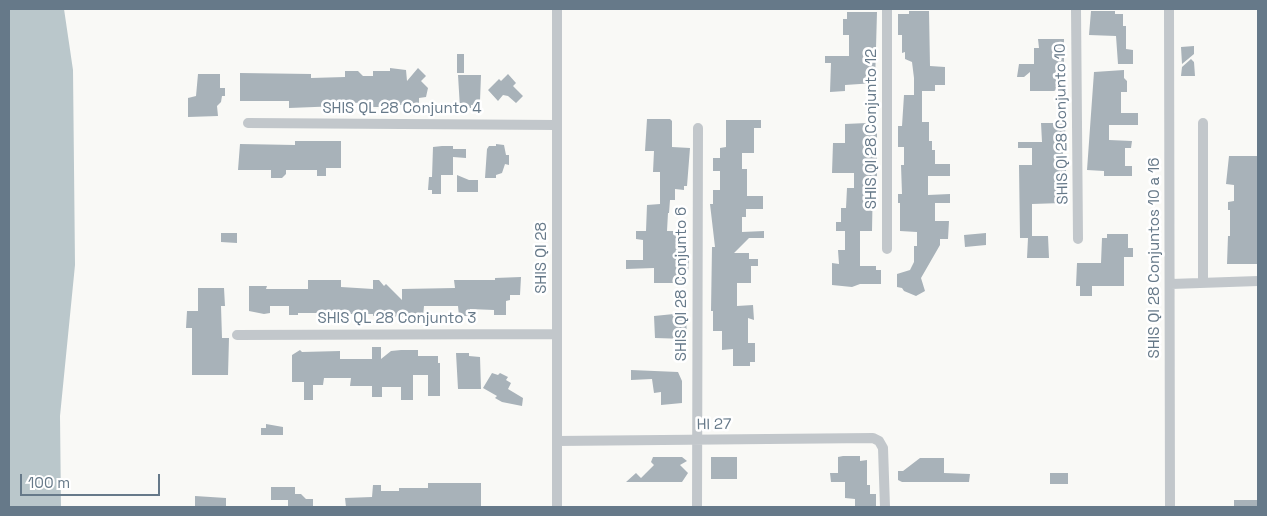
<!DOCTYPE html>
<html>
<head>
<meta charset="utf-8">
<style>
  body { margin:0 }
  #map { position:relative; width:1267px; height:516px; overflow:hidden; background:#f9f9f6; font-family:"Space Grotesk",sans-serif }
  canvas { display:block }
  .frame { position:absolute; inset:0; border:10px solid #667989; pointer-events:none }
  .scale { position:absolute; left:20px; top:474px; width:140px; height:22px; box-sizing:border-box; border:2px solid #667989; border-top:0; padding-left:6px; font-size:15px; line-height:18px; white-space:nowrap; color:#667989; -webkit-text-stroke:4px #fff; paint-order:stroke }
</style>
</head>
<body>
<div id="map">
<canvas width="1267" height="516"></canvas>
<div class="frame"></div>
<div class="scale">100 m</div>
</div>
<script>
const context = document.querySelector('canvas').getContext('2d');
context.lineJoin = 'round';
function fill(path, color) { context.fillStyle = color; context.fill(path, 'evenodd'); }
function stroke(path, color, width, dash) { context.strokeStyle = color; context.lineWidth = width; context.lineCap = dash ? 'butt' : 'round'; context.setLineDash(dash || []); context.stroke(path); }
function label(font, color, halo, rows, align = 'center') {
  context.font = font + ' "Space Grotesk",sans-serif'; context.lineWidth = 5; context.setLineDash([]); context.textBaseline = 'middle'; context.strokeStyle = halo; context.fillStyle = color; for (const [text, x, y, turn = 0] of rows) {
    context.save(); context.translate(x, y); context.rotate((+turn || 0) * Math.PI / 180); context.textAlign = isNaN(turn) ? turn : align; if (halo) context.strokeText(text, 0, 0); context.fillText(text, 0, 0); context.restore();
  }
}
const water = new Path2D(`
  M9,9H64L73,70L75,265L60,416L61,507H9Z`);
const building = new Path2D(`
  M909,11H929L930,66L945,67V85H935V91H922V122H929V141H932V150H935V164H950V176H928V195L950,194V203H935V221H949L948,239H940V245L921,278L925,291L916,296L904,291L902,288L897,287V274L910,270L914,262V246H917V232L900,231V203H898V194H902L901,165H904V147H898V126H902L904,95H914V78L912,62L905,59V52L902,53V35H898V14H909Z
  M1091,11H1115V14H1123V26H1126V49L1133,50V64H1118L1116,36L1089,35Z
  M847,12H877L875,83L845,85V91L830,92L831,63H825V56H849V35H843V19H847Z
  M1038,39H1064V64H1058L1056,90L1054,91H1030V72L1024,77H1017L1019,64H1034V48H1039Z
  M1194,46V54L1182,64L1181,47Z
  M457,54H464V73H457Z
  M1191,59L1194,62L1195,76H1181L1182,67Z
  M390,68L406,70L407,81L418,68L426,76L421,81L428,88L426,97L419,98V106L382,104V107H373L363,106L360,103L340,102V106L289,108V101H240V73L311,74V78L345,77V71H358L363,76H373V71H390Z
  M1124,70V78L1127,81V92H1121V113H1138V125H1109V140L1132,141L1131,148H1125V166H1132V176H1104V171L1087,170L1094,72Z
  M198,74H220V88H225V96H222L221,102L217,106L218,116L188,117V98L196,96Z
  M508,74L516,83L513,86L523,96L516,103L508,96L503,95L498,101L488,90L499,79L501,81Z
  M458,75H481L480,101H476V105H471V108H460Z
  M647,119H670L672,121V147L690,148L687,186H684V190L675,189V200H670L669,213H668L667,231H686L683,258L689,259L688,273H685V283H654V268L626,269V260H643V240L636,239V231H646L647,205L660,204V172H653L654,151H645Z
  M726,120H761V128H754V153H742V169H747V196H763V209H746V217H742V232L764,231V238H749L734,253H749V259H758V266H751V283H737V306L753,305L754,320L748,318V343H755V362H750V366H733V349L722,350V331H713V311H711L712,247H715L710,204H713V190H720V171H713V158H720V148L726,147Z
  M867,123V129H877V176L873,177L872,231H860V266H876V270H881V284H860L852,287L832,285V263L839,264L838,250H845V231H836V222H841V208H846L847,188H854V173H832L833,143H845V124Z
  M1041,123H1066L1062,164H1066V174H1062V203L1032,204V236H1048L1049,258H1027L1028,238H1020L1019,165H1032V148H1018V142H1042Z
  M295,141H341V168H326V176H317V170H286V174L282,178H271V170H238L240,144L295,145Z
  M496,144L504,145L506,155H509V165L505,164L502,173L496,175V178H485L487,149L489,146H496Z
  M442,146H453V149H466V158L453,157V175H441V194H432V190H428L429,177H432L433,147Z
  M1229,156H1257L1258,264H1227L1228,236H1230V210H1228V202L1234,201V185L1226,184Z
  M457,175L469,180H478V192H457Z
  M221,233H237V243L221,242Z
  M986,233V245L965,247L964,235Z
  M1107,234H1128V248H1133V257H1124V286H1092V296H1080V286H1076L1077,263H1101L1102,238H1107Z
  M521,277L520,295H510V300L506,301V315H494V310L470,309V316H459L458,306H424L423,317L373,316V314H328V316H319V313H298V315H289V306H270V313L264,314L249,311V286H267L266,289H308V280H341V287L373,289V280H379L384,286L386,284L402,300V289L455,288L454,280H495V278Z
  M198,288H224L225,306H221L222,338H229L228,375H192V328H186L187,311H198Z
  M674,314L686,315L687,339L655,338L654,316Z
  M372,347H381V359L391,351L401,350H418V356H438V363H440V396H428V375H413V400H401V387H382V397H372V386H350L351,378H324L323,385H313V400H304V382H292V355L300,350L302,352L340,351V359H372Z
  M456,353H469V356L480,357L481,389H458Z
  M631,370L678,372L682,381V403L661,405V392L654,393L652,379L631,380Z
  M492,373L498,375L500,373L508,377L506,380L511,383L508,389L523,398L522,406L502,402L495,398L497,396L483,388Z
  M266,424L283,427V435H261V428H266Z
  M843,456H860V461L867,460V485H870V494H876V507H855V499L845,498V482H831L830,473H838V457Z
  M653,457H682L687,461L680,465L688,473L682,482H626L636,473L641,478L654,465L651,462Z
  M711,457H737V479H711Z
  M920,458H944V473L970,474L969,482H902L898,480V471H903Z
  M1050,473H1068V484H1050Z
  M428,483H481V507H346L345,498L372,497L373,485H381V491H399V488H428Z
  M271,487H295V494H301L306,499H313V507H288V500H271Z
  M195,496L226,498V507H195Z
  M1234,500H1258V507H1234Z`);
const minor = new Path2D(`
  M557,9V507
  M1076,9L1078,239
  M1169,9L1170,507
  M248,123L556,125
  M887,249V9
  M1203,281V123
  M1171,284L1258,281
  M237,335L557,334
  M557,441L873,438L879,441L883,448L885,507
  M697,507L698,128`);
const streetNames = [
  ["SHIS QL 28 Conjunto 4",402,109],
  ["SHIS QI 28 Conjunto 10",1062,124,-91],
  ["SHIS QI 28 Conjunto 12",872,129,-90],
  ["SHIS QI 28",542,258,-90],
  ["SHIS QI 28 Conjuntos 10 a 16",1155,258,-90],
  ["SHIS QI 28 Conjunto 6",682,284,-90],
  ["SHIS QL 28 Conjunto 3",397,319],
  ["HI 27",714,425,-1]
];
fill(water, '#bac7cb');
fill(building, '#a8b2b9');
stroke(minor, '#c2c7cb', 10);
label('15px', '#667989', '#fff', streetNames);
</script>
</body>
</html>
